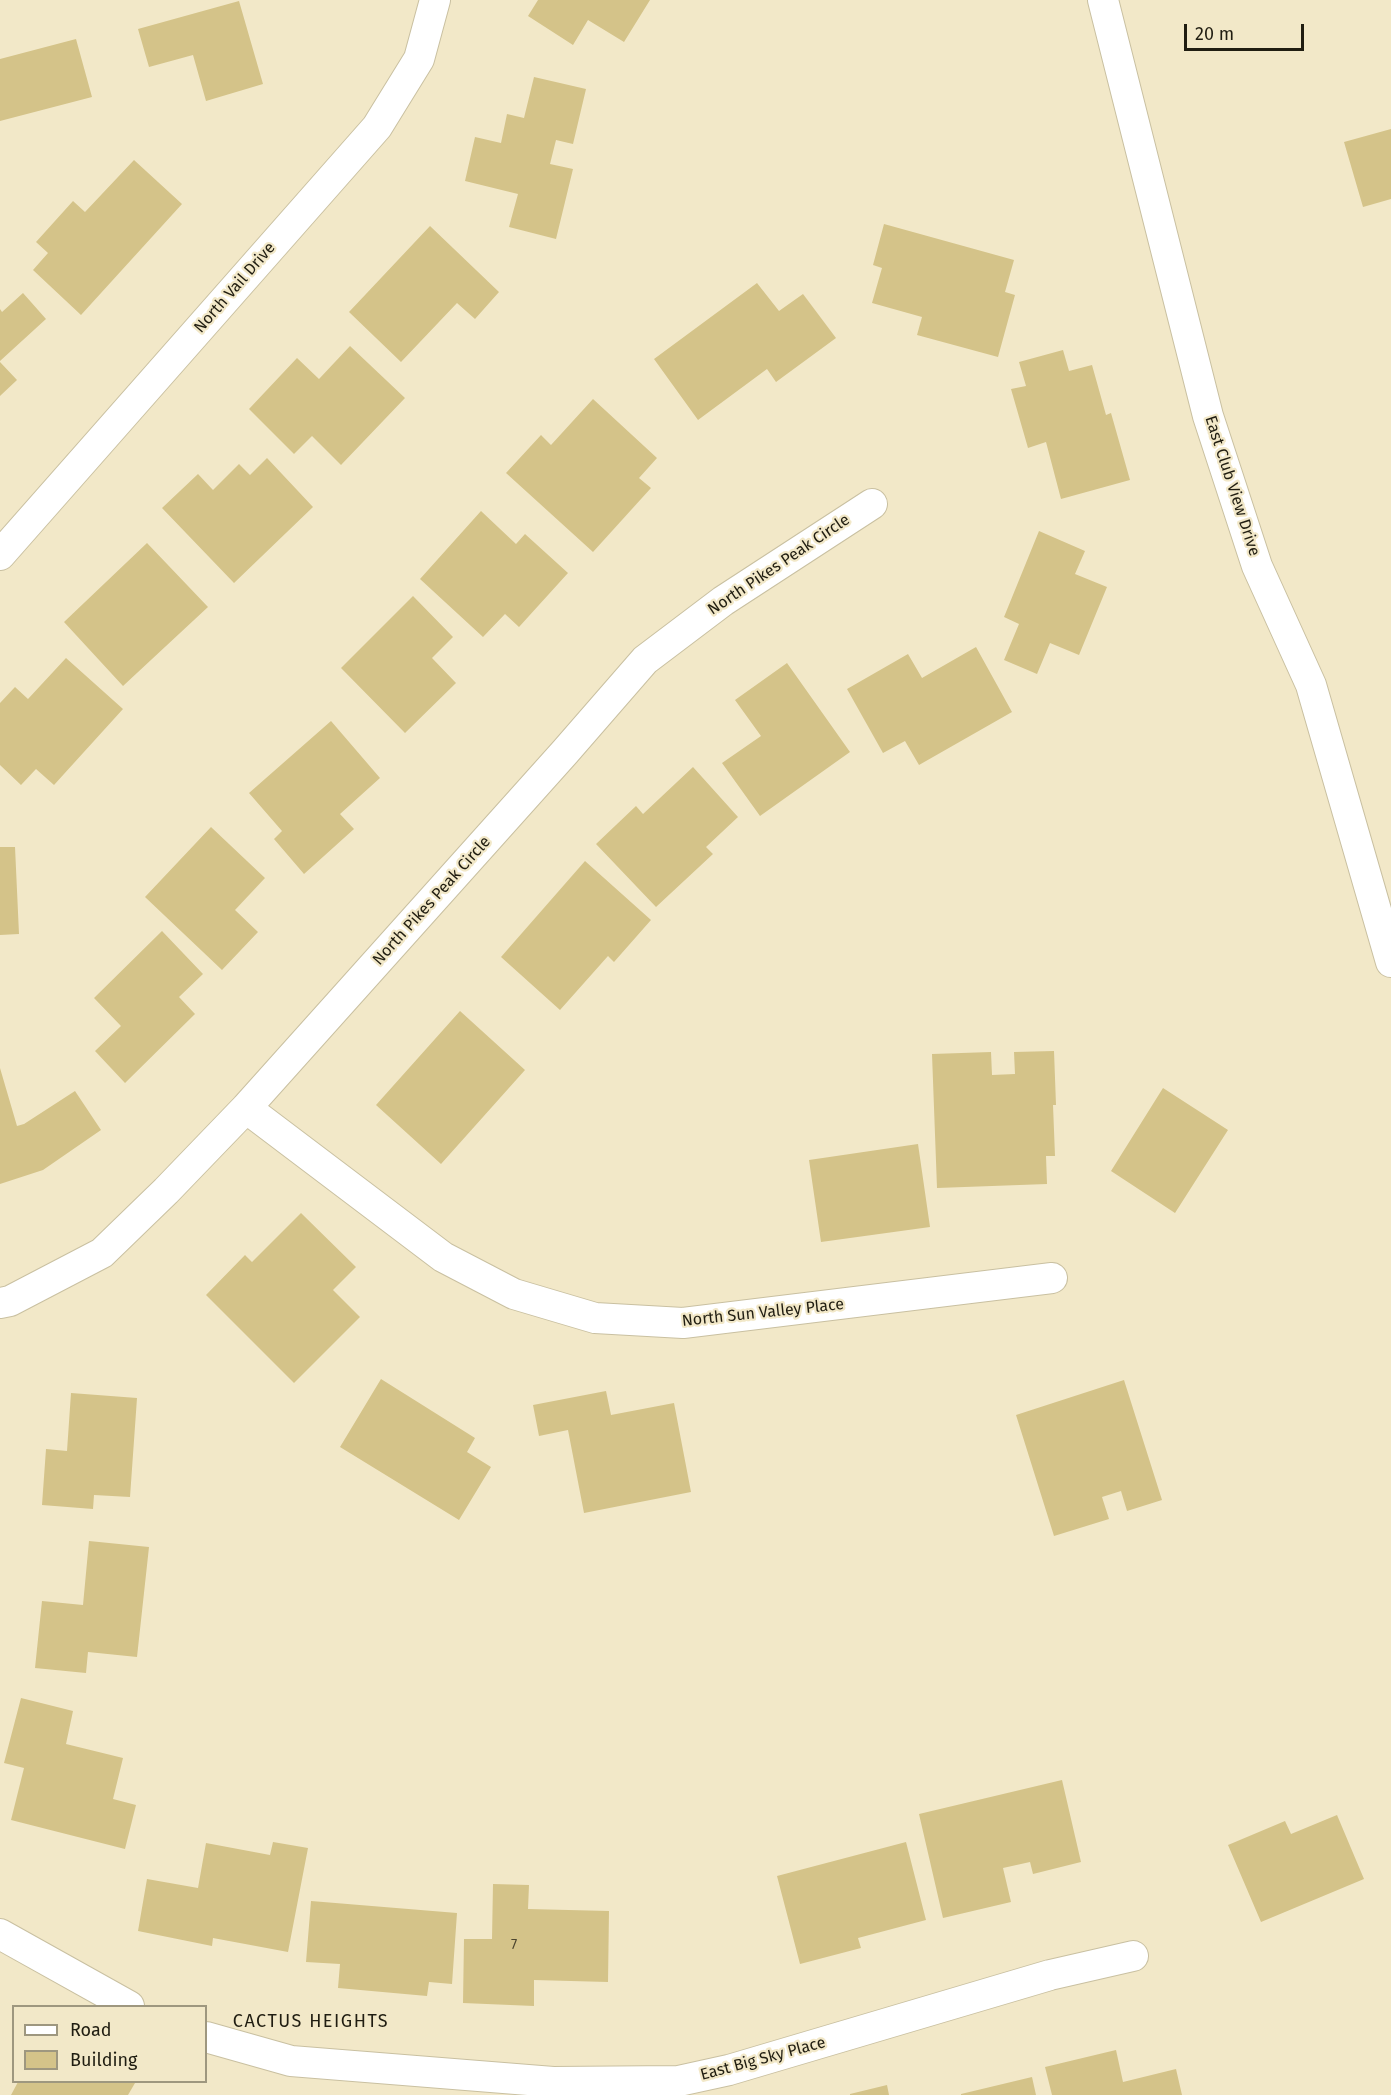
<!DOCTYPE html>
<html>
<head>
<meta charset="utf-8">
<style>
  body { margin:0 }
  #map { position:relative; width:1391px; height:2095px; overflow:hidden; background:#f2e8c8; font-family:"Fira Sans",sans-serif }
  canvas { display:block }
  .legend { position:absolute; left:12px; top:2005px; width:195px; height:78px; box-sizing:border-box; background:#f2e8c8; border:2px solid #9e977f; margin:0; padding:8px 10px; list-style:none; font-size:18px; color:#201d11 }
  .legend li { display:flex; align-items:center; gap:12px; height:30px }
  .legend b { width:30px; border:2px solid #9e977f }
  .scale { position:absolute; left:1184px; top:24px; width:120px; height:27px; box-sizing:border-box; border:3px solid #201d11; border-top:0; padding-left:8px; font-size:18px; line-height:21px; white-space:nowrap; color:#201d11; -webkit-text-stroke:4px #f2e8c8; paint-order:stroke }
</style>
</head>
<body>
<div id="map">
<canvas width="1391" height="2095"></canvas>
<ul class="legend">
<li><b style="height:8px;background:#fff"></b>Road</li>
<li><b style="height:16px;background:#d4c389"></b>Building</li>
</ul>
<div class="scale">20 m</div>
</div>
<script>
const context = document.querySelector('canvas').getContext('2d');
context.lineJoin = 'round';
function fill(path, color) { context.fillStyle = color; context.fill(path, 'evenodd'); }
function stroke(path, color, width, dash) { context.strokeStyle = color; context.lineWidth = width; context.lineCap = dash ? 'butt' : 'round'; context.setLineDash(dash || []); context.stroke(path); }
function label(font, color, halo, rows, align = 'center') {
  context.font = font + ' "Fira Sans",sans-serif'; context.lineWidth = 4.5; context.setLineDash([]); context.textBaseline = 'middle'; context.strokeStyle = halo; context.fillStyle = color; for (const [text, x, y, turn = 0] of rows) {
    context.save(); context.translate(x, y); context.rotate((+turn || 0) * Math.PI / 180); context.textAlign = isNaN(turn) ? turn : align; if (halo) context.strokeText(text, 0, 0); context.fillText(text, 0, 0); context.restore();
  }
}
const building = new Path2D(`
  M538,0H650L624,42L588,20L573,45L528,16Z
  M239,1L263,84L206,101L193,55L149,67L138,29Z
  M76,39L92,97L0,121V59Z
  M534,77L586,89L573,144L556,140L550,164L573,169L556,239L509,227L518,194L465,181L475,137L501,143L507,114L524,118Z
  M1391,129V199L1363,207L1344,142Z
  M134,160L182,204L81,315L33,270L48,253L36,242L73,201L85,212Z
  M884,224L1014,260L1005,292L1015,295L998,357L917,335L922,317L872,303L882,268L873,265Z
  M430,226L499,292L475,319L457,303L401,362L349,312Z
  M757,283L779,311L803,294L836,338L776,382L767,369L698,420L654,359Z
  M23,293L46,319L0,361V309L2,312Z
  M350,346L405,398L341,465L312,436L294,454L249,409L297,358L319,379Z
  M1063,350L1069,371L1092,365L1106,415L1111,413L1130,480L1061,499L1046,442L1028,448L1011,389L1026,386L1019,362Z
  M0,362L17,380L0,396Z
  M593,399L657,458L639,478L651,488L593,552L506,473L541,435L551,445Z
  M267,458L313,507L234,583L162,508L198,474L213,490L239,464L250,475Z
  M481,511L516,544L525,534L568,573L519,627L505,614L483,637L420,579Z
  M1039,531L1085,551L1075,574L1107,587L1079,655L1050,643L1037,674L1004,660L1019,624L1004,617Z
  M147,543L208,607L123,686L64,622Z
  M413,596L453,637L432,658L456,683L405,733L341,668Z
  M976,647L1012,712L919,765L905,741L883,753L847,689L908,654L922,678Z
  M66,658L123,709L54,785L36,769L21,785L0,765V703L15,687L28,699Z
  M787,663L850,752L760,816L722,763L761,736L735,700Z
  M331,721L380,778L340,814L354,829L304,874L274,839L282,831L249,793Z
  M693,767L738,817L706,847L713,854L656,907L596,844L636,806L643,814Z
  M211,827L265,878L235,910L258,932L222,970L145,897Z
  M0,847H15L19,934L0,935Z
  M585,861L651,920L614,962L608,956L560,1010L501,957Z
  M162,931L203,974L179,997L195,1014L125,1083L95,1051L121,1026L94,998Z
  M460,1011L525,1070L441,1164L376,1105Z
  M1054,1051L1056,1105H1053L1055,1156H1046L1047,1184L937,1188L932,1054L991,1052L992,1075L1015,1074L1014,1052Z
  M0,1068L17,1126L24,1124L75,1091L101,1130L43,1170L0,1184Z
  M1163,1088L1228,1130L1175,1213L1111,1171Z
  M918,1144L930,1227L821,1242L809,1160Z
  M301,1213L356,1267L333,1290L360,1317L294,1383L206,1295L245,1255L252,1262Z
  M381,1379L475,1438L467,1452L491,1467L459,1520L340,1447Z
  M1124,1380L1162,1500L1127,1511L1121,1491L1102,1497L1109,1519L1054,1536L1016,1415Z
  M606,1391L611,1415L674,1403L691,1492L584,1513L568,1430L539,1436L533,1405Z
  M71,1393L137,1398L130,1497L94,1495L93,1509L42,1505L46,1449L67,1451Z
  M89,1541L149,1547L137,1657L88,1652L86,1673L35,1668L42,1601L83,1605Z
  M21,1698L73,1711L66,1744L123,1758L113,1799L136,1805L125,1849L11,1820L24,1768L4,1763Z
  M1062,1780L1081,1862L1033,1874L1030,1862L1003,1868L1011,1902L943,1918L919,1814Z
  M1337,1815L1364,1879L1261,1922L1228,1845L1285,1821L1291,1834Z
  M273,1842L308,1848L288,1952L213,1938L212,1946L138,1931L147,1879L198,1888L206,1843L270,1855Z
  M906,1842L926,1920L858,1938L861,1948L800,1964L777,1876Z
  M493,1884L529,1885L528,1909L609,1911L608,1982L534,1980V2006L463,2003L464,1939H492Z
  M311,1901L457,1913L452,1984L429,1982L427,1996L338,1988L340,1964L306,1962Z
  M1116,2050L1123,2082L1176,2069L1182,2095H1052L1045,2067Z
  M1032,2077L1036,2095H961V2094Z
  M18,2082H133L135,2083L128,2095H11Z
  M887,2085L889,2095H850V2094Z`);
const minor = new Path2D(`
  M1103,0L1208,416L1257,566L1311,685L1391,962
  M0,555L377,127L419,59L435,0
  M246,1108L443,1257L514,1294L595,1318L683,1323L1052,1278
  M0,1303L10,1301L102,1253L166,1191L246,1108L565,752L645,660L723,601L872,504
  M0,1934L129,2006
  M206,2037L291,2061L553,2082L679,2081L729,2070L1050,1975L1133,1956`);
const numberNames = [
  ["7",514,1945]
];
const streetNames = [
  ["North Vail Drive",235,288,-49],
  ["East Club View Drive",1232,486,72],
  ["North Pikes Peak Circle",779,565,-34],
  ["North Pikes Peak Circle",432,901,-48],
  ["North Sun Valley Place",763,1313,-6],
  ["East Big Sky Place",763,2059,-15]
];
const neighbourhoodNames = [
  ["CACTUS HEIGHTS",311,2022]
];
fill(building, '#d4c389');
stroke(minor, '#c9c0a1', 32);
stroke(minor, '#fff', 30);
label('14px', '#4d462f', null, numberNames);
label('16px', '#201d11', '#f2e8c8', streetNames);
context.letterSpacing = '1.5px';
label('18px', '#201d11', '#f2e8c8', neighbourhoodNames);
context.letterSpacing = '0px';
</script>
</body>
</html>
